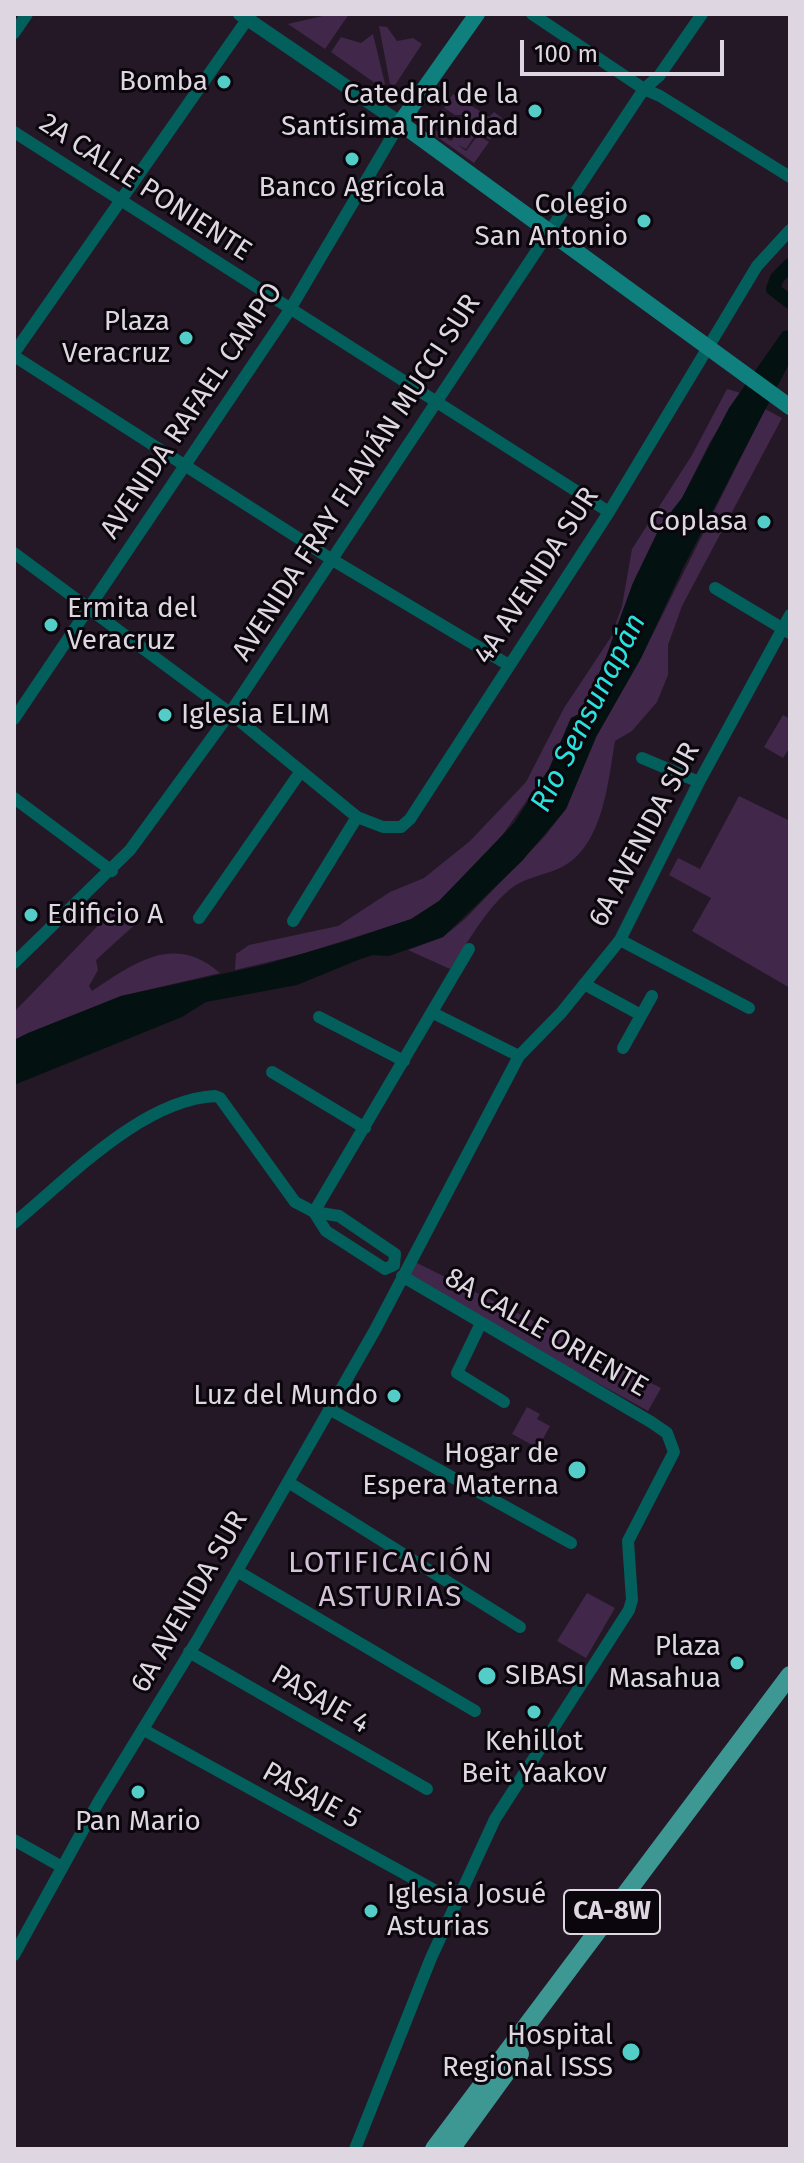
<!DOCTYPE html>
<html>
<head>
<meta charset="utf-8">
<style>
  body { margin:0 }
  #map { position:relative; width:804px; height:2163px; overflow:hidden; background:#241827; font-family:"Fira Sans",sans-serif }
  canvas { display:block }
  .frame { position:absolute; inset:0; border:16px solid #ded7e1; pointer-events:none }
  .scale { position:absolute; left:520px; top:40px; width:204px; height:36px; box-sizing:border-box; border:4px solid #ded7e1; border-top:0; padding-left:10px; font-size:24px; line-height:28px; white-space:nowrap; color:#ded7e1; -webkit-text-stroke:6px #0a060c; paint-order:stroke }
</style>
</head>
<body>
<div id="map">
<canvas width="804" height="2163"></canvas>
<div class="frame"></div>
<div class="scale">100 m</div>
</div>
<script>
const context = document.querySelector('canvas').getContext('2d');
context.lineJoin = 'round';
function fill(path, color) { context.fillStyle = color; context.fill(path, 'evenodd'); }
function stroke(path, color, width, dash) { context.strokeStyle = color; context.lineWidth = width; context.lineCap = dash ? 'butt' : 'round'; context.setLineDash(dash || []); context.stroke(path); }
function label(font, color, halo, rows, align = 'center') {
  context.font = font + ' "Fira Sans",sans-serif'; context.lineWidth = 6; context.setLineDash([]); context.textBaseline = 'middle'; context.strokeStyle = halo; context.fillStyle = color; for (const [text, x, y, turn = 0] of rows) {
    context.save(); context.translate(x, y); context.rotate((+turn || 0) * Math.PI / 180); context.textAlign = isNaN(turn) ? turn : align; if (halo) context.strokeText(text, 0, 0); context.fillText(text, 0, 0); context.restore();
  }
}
const green = new Path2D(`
  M331,14H349L325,49L288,24Z
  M379,26L387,27L397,41L413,38L422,44L395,85L390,84Z
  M373,34L385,84L382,88L331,52L341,37L361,43Z
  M453,94L489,117L494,112L502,118L490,140L474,129L470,115H455L444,108Z
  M443,109L446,111L434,129L451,141L457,134H476L466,149L458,145L466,151L478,135L489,142L474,163L432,133L431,127Z
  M727,389L741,393L710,442L682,498L661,525L633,583L603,665L579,714L571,718L549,769L496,844L439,901L412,919L302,954L235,970L236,954L249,945L338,926L390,892L424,878L470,841L526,782L564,708L611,637L622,606L632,549L692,455Z
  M765,409L782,418L682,606L668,645V675L657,702L632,731L615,741C608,782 603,848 560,868C543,876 524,877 509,890C484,912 468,942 450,969L408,950L443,937L465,919L545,836L566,809L596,737L641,658Z
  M783,715L790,719V747L783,758L764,747Z
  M739,796L790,821V988L692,931L711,898L669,875L678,858L700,869Z
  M119,904L141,919L96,960L98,970L89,986L92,991C135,962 175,933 220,973L121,996L14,1040V1012Z
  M415,1262L636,1372L635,1375L661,1388L648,1411L405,1277Z
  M527,1407L540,1414L537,1419L550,1426L538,1448L512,1434Z
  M587,1593L615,1608L586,1658L557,1641Z`);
const water = new Path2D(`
  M790,330V362L684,566L641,658L596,737L566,809L522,861L443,937L389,956L373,955L358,960L297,985L206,1002L182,1017L14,1085V1040L28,1033L121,996L263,965L346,941L411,919L439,901L514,823L549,769L571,718L579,714L603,665L633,583L661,525L682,498L729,408L783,331Z`);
const canal = new Path2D(`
  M790,265L777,278L773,289L790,302`);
const minor = new Path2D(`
  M532,14L644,89L660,96L790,177
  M14,33L27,14
  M14,132L609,512
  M14,353L251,14
  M14,356L331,559L507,664
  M14,553L230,713L357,817L383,827H401L410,819L609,512L757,266L790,230
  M715,588L790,633
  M14,719L289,311L400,123
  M642,758L699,782
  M14,798L112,871
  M199,918L301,771
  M293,921L357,817
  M620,940L749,1008
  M14,963L130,850L230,713L644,89L659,76L702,14
  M584,984L641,1015
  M433,1013L519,1056
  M319,1017L404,1061
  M623,1048L652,996
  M272,1072L365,1128
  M14,1223C68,1179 141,1100 215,1096L220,1098L295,1202L314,1212L339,1216L395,1254L394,1265
  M394,1265L385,1269L326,1231L314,1212L469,949
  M481,1323L457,1373L504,1402
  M329,1409L571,1543
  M288,1482L520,1627
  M237,1571L475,1711
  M189,1652L427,1789
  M144,1730L456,1902
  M14,1840L62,1867
  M14,1955L99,1801L198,1639L375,1330L519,1056L561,1013L620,940L699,782L790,615
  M355,2149L431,1958L495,1819L629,1610L632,1600L628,1541L674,1452L667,1433L651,1422L402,1276`);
const tertiary = new Path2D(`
  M240,14L400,123`);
const secondary = new Path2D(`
  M477,14L400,123L790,407`);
const primary = new Path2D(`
  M434,2149L790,1675
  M451,2149L520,2054`);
const markers = [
  [224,82,8,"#54cdc9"],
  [535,111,8,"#54cdc9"],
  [352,159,8,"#54cdc9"],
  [644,221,8,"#54cdc9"],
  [186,338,8,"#54cdc9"],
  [764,522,8,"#54cdc9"],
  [51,625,8,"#54cdc9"],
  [165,715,8,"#54cdc9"],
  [31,915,8,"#54cdc9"],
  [394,1396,8,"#54cdc9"],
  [577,1470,10,"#54cdc9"],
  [737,1663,8,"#54cdc9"],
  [487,1676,10,"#54cdc9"],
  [534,1712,8,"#54cdc9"],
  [138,1792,8,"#54cdc9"],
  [371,1911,8,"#54cdc9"],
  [631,2052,10,"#54cdc9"]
];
const shields = [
  [612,1912,96]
];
const shieldNames = [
  ["CA-8W",612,1912]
];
const poiNames = [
  ["Bomba",208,82],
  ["Catedral de la",519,95],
  ["Santísima Trinidad",519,127],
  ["Banco Agrícola",352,188,"center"],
  ["Colegio",628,205],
  ["San Antonio",628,237],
  ["Plaza",170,322],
  ["Veracruz",170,354],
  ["Coplasa",748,522],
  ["Ermita del",67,609,"left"],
  ["Veracruz",67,641,"left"],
  ["Iglesia ELIM",181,715,"left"],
  ["Edificio A",47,915,"left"],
  ["Luz del Mundo",378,1396],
  ["Hogar de",559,1454],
  ["Espera Materna",559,1486],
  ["Plaza",721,1647],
  ["Masahua",721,1679],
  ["SIBASI",505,1676,"left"],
  ["Kehillot",534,1742,"center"],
  ["Beit Yaakov",534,1774,"center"],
  ["Pan Mario",138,1822,"center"],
  ["Iglesia Josué",387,1895,"left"],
  ["Asturias",387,1927,"left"],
  ["Hospital",613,2036],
  ["Regional ISSS",613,2068]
];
const streetNames = [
  ["2A CALLE PONIENTE",145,188,33],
  ["AVENIDA RAFAEL CAMPO",192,411,-56],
  ["AVENIDA FRAY FLAVIÁN MUCCI SUR",357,478,-57],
  ["4A AVENIDA SUR",537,576,-57],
  ["6A AVENIDA SUR",645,835,-62],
  ["8A CALLE ORIENTE",546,1333,30],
  ["6A AVENIDA SUR",190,1602,-60],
  ["PASAJE 4",320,1700,30],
  ["PASAJE 5",311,1796,29]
];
const waterNames = [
  ["Río Sensunapán",589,713,-63]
];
const neighbourhoodNames = [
  ["LOTIFICACIÓN",391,1564],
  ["ASTURIAS",391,1598]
];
fill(green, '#412749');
fill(water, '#041111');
stroke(canal, '#041111', 14);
stroke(minor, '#025f5c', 12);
stroke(tertiary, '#025f5c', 14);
stroke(secondary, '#0f807d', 16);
stroke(primary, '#3d9793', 18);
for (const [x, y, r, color] of markers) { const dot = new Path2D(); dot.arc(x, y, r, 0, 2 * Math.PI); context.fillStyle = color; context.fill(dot); stroke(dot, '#0a060c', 3); }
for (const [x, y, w] of shields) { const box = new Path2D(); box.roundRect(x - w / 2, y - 22, w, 44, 6); context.fillStyle = '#0a060c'; context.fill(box); stroke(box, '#ded7e1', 2); }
label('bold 26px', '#ded7e1', null, shieldNames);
label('28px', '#ded7e1', '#0a060c', poiNames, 'right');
label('28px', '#ded7e1', '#0a060c', streetNames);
label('italic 30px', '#2ae2dc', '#0a060c', waterNames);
context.letterSpacing = '2px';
label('30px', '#d3c3d8', '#0a060c', neighbourhoodNames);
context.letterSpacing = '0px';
</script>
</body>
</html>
